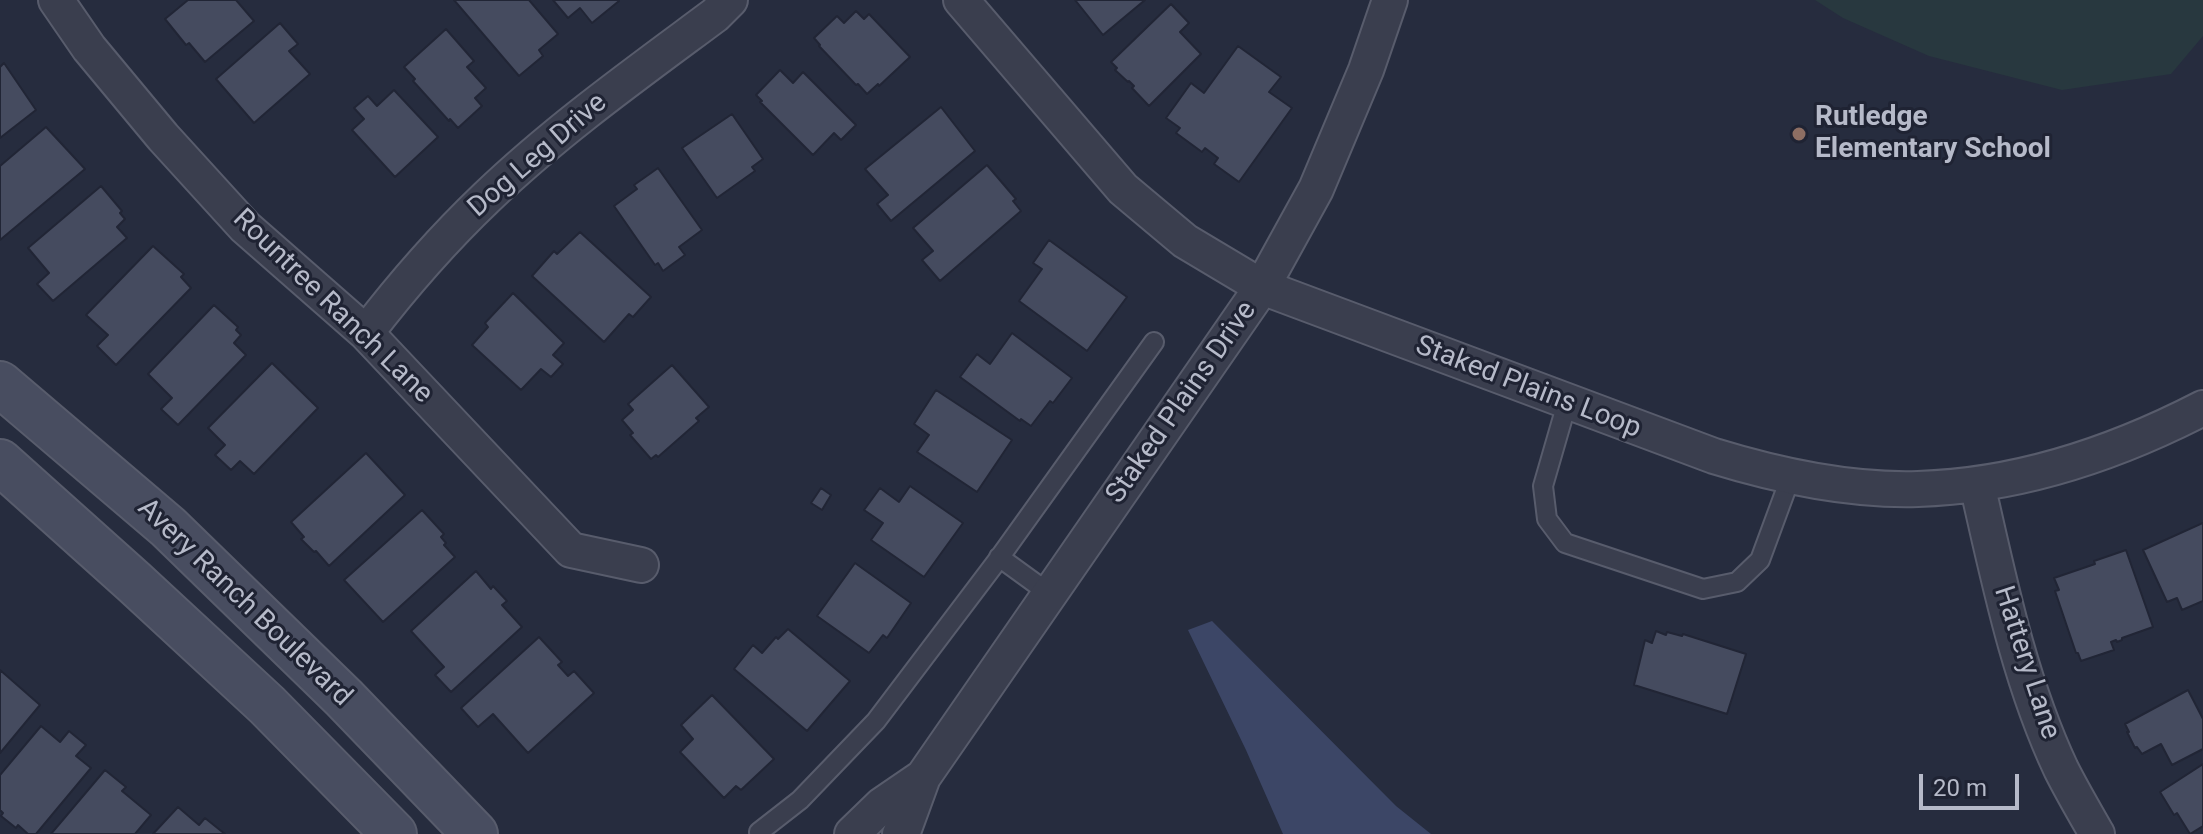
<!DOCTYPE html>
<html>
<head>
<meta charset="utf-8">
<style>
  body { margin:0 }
  #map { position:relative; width:2203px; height:834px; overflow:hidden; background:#262c3e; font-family:Roboto,sans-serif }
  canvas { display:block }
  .scale { position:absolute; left:1919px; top:774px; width:100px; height:36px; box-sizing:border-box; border:4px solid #b6bac9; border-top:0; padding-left:10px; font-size:24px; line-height:28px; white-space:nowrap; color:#b6bac9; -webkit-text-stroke:6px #1f2333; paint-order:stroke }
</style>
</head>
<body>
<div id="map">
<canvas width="2203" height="834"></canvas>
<div class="scale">20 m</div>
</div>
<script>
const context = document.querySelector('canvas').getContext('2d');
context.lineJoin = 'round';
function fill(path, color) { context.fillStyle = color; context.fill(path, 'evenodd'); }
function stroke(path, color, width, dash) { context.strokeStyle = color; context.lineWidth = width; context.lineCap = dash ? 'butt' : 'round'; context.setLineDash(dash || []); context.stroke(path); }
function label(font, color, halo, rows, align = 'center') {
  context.font = font + ' Roboto,sans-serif'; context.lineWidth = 6; context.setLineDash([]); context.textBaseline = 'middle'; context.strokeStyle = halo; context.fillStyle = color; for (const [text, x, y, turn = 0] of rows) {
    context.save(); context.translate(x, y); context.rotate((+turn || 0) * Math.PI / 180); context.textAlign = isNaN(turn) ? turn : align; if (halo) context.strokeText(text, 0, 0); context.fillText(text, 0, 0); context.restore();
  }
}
const green = new Path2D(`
  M1815,0H2203V36L2171,74L2062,90L1929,56L1843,18Z`);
const water = new Path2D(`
  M1212,621L1396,806L1431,834H1283L1246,750L1188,630Z`);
const building = new Path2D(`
  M188,0H236L254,21L205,62L189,43L186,45L165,19Z
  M454,0H529L558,34L539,50L543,56L519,76Z
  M553,0H618L619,1L592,23L580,8L568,18Z
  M1075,0H1145L1103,35Z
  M1171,4L1189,23L1180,32L1201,54L1149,106L1132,88L1134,86L1129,81L1128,82L1115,70L1117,68L1111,62Z
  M856,11L864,19L869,14L910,57L879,86L878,84L867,94L858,84L856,85L819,46L820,45L814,38L837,16L844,23Z
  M280,23L298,44L289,51L310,74L254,123L216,79Z
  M446,29L474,61L467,67L486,88L475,98L482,106L458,128L450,119L449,121L413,81L415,79L404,67Z
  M1238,46L1281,77L1269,92L1292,108L1239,182L1214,164L1218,158L1205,148L1202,152L1176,133L1180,128L1166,118L1191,83L1204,93Z
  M4,63L36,110L0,138V67Z
  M780,70L793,83L803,72L856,125L841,140L834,133L813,155L760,102L762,101L756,95Z
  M394,90L438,137L395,177L352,130L364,119L354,108L368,96L377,106Z
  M941,107L975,151L891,221L877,204L888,195L865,169Z
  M732,114L763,159L752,167L755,171L717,198L682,148Z
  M46,127L85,169L0,240V166Z
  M987,165L1016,199L1013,201L1021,211L940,281L922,260L933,251L913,228Z
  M658,168L702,230L679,247L685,255L663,271L658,263L655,265L614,206L637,189L634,185Z
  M101,186L122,211L120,213L125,219L117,227L127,238L53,301L37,284L49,273L28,248Z
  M580,232L651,297L633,317L629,314L604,342L532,276L554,251L557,254Z
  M1049,240L1127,297L1087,351L1019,301L1042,269L1033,263Z
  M153,246L184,274L181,277L191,288L116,365L97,346L108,335L86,315Z
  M513,293L564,343L553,355L563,364L551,377L541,369L521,390L472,345L488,327L485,323Z
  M214,305L238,327L236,330L241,335L234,343L246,355L178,425L161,409L172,398L148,374Z
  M1012,333L1072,378L1053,403L1050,401L1031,426L1021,419L1020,421L960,377L977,354L990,364Z
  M272,363L318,408L254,474L240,461L231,470L215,455L225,445L208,428Z
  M672,365L709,407L696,418L699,421L658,457L656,455L651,459L630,435L633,433L622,420L633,410L628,404Z
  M936,390L1012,440L977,492L917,452L929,435L914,424Z
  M366,453L405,495L329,566L316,551L314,552L301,539L304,537L291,522Z
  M910,486L963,523L924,577L871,540L883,523L864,510L880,488L899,502Z
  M821,488L831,495L822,510L811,503Z
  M422,510L444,534L441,537L446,543L444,545L455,557L383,622L344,580Z
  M2203,523V601L2182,610L2177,598L2167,602L2143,550Z
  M2126,550L2153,627L2122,638V640L2117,642L2116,640L2111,642L2114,650L2081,661L2078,653H2076L2055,591L2059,590L2054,578L2095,564L2094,561Z
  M855,563L911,603L887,638L883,635L869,653L817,616Z
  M476,571L491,589L493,586L507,601L502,605L522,627L451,692L435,675L444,667L411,631Z
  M788,629L850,681L807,731L734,669L753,645L762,653L776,637L778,639Z
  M1656,631L1666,635L1667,632L1682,636L1683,634L1746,654L1727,714L1634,685L1645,640L1652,643Z
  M539,637L562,662L558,665L568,676L574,671L594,693L528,753L493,714L478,727L461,708Z
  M0,670L40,705L0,753Z
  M2188,690L2203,719V749L2172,765L2161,744L2142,754L2137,747L2135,748L2127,732H2129L2125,724Z
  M712,695L774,759L741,790L736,786L724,798L680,752L693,739L681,725Z
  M41,726L60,742L69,731L86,745L76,756L91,768L36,834H28L18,825L16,828L1,816L3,813L0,810V775Z
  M2203,764V826L2190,834L2177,813L2174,815L2160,792Z
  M105,770L126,787L122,791L151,815L135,834H51Z
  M178,807L199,825L205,818L225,834H153Z`);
const lane = new Path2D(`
  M1567,403L1543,486L1547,519L1565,543L1703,589L1737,582L1760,560L1791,476
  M999,557L1050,594
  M759,832L800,800L876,721L997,561L1154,342`);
const street = new Path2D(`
  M56,0L89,48L163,137L245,227L366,333L571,550L641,565
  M961,0L1123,189L1185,241L1262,287L1714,456C1779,476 1850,491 1918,489C2019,486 2114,454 2203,408
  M366,333C402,286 444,238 487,197C557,130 637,73 715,15L730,0
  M1977,484C1999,580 2019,680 2061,769C2072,791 2085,813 2097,834
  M852,834L882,805L923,777L1262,287L1316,189L1366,70L1390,0
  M900,834L904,829L923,777`);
const secondary = new Path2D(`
  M0,384L168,527L344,698L475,834
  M0,462L134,582L267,705L394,834`);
const markers = [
  [1799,134,8,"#8d6e63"]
];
const poiNames = [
  ["Rutledge",1815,118],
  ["Elementary School",1815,150]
];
const streetNames = [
  ["Dog Leg Drive",538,156,-41],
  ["Rountree Ranch Lane",332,307,44],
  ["Staked Plains Loop",1528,388,21],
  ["Staked Plains Drive",1182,403,-55],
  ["Avery Ranch Boulevard",244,603,44],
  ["Hattery Lane",2026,663,72]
];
fill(green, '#28383f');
fill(water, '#3c4666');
fill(building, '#454b5f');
stroke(building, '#212535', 2);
stroke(lane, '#585c6c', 22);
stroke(street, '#585c6c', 38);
stroke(secondary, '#585c6c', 48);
stroke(lane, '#3a3e4e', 18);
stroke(street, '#3a3e4e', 34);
stroke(secondary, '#484d60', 44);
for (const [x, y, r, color] of markers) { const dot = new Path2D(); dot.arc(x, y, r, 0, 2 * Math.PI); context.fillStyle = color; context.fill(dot); stroke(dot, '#1f2333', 3); }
label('bold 28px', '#b6bac9', '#1f2333', poiNames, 'left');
label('28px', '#b6bac9', '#1f2333', streetNames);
</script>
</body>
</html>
